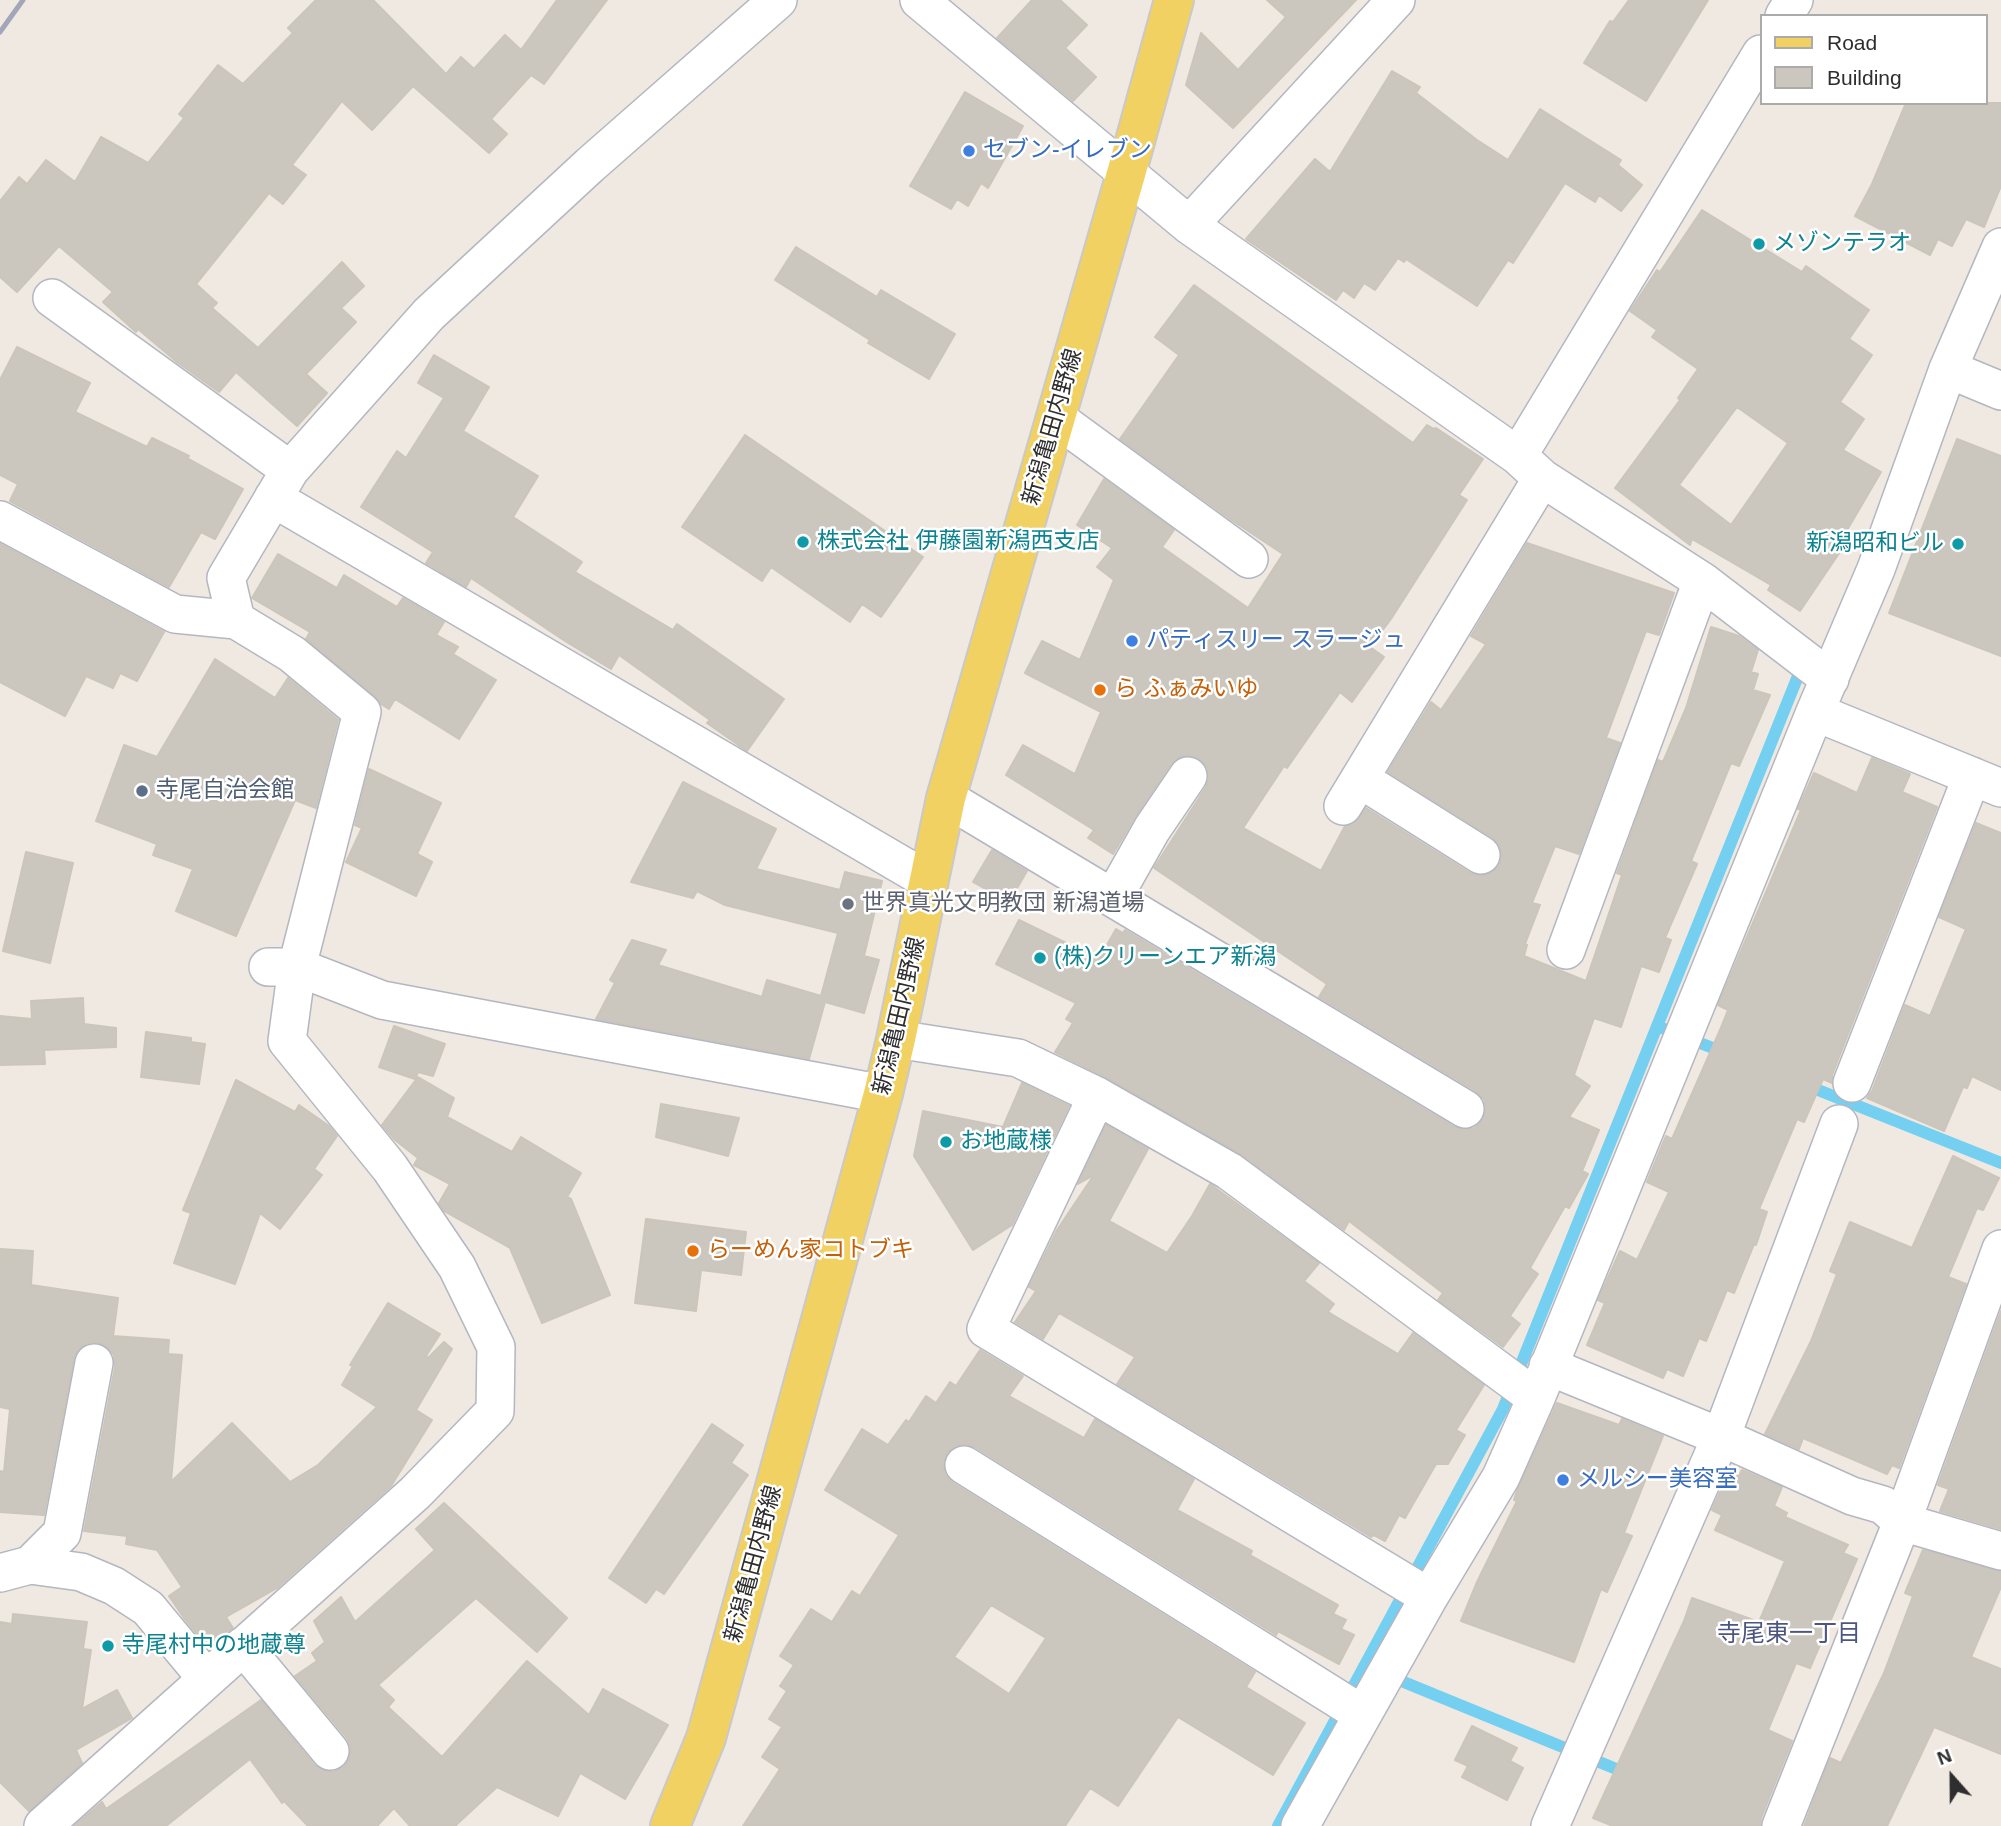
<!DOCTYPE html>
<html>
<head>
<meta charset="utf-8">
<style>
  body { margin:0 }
  #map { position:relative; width:2001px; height:1826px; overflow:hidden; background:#efe9e1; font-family:Helvetica,sans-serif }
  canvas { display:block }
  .legend { position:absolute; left:1760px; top:14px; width:228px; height:91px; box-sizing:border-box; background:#fff; border:2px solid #ababab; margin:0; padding:9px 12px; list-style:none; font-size:21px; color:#2e2e2e }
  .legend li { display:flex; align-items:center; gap:14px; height:35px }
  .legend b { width:35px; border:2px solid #ababab }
  .north { position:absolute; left:1917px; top:1742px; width:70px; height:70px; -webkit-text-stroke:5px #fff; paint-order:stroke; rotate:339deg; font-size:19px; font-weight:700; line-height:28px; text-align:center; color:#2e2e2e }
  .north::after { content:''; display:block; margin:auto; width:24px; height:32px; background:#2e2e2e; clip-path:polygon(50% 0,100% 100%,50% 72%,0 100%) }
</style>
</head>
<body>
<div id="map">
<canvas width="2001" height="1826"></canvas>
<ul class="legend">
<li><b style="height:9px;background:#f2d163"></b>Road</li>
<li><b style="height:19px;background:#cbc7bf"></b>Building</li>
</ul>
<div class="north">N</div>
</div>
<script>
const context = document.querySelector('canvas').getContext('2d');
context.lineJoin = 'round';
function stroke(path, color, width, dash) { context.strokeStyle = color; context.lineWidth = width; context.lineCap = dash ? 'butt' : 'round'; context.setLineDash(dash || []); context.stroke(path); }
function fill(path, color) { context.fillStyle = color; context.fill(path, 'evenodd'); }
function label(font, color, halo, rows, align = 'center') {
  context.font = font + ' Helvetica,"Noto Sans JP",sans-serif'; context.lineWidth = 5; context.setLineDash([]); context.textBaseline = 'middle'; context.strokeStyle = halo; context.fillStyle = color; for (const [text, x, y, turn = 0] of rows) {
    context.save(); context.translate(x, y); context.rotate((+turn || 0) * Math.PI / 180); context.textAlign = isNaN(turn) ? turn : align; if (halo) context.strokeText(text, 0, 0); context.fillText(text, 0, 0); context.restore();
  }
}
const stream = new Path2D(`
  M1657,1026L1728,1054
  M1803,1084L2001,1163
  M1389,1676L1631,1775
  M1278,1826L1503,1409L1798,676`);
const building = new Path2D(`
  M316,0H373L446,74L461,57L474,69L505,35L521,50L557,0H607L544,84L531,75L491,119L507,134L489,153L413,86L372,130L342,101L292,165L306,175L283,204L269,193L196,284L217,303L212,308L258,348L342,262L364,286L341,308L356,322L306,374L327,393L297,426L236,372L219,392L177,362L138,329L136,332L103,302L113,292L59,246L17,292L0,277V201L19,177L27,184L46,160L75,182L101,137L148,163L184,118L179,114L218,65L243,84L293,33L288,28Z
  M1032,0H1060L1087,25L1065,48L1096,77L1073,101L997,38Z
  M1267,0H1356L1233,128L1186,85L1201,33L1238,70L1286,17Z
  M1629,0H1708L1646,101L1584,63L1610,21L1613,22Z
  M1392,71L1420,87L1416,93L1477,140L1508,160L1540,109L1621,160L1618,165L1642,185L1621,211L1599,195L1595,202L1565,183L1513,263L1508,260L1477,306L1406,259L1404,262L1398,258L1375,290L1364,283L1354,298L1343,290L1336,300L1246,239L1315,159L1330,172Z
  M965,92L1023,126L988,188L981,183L968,206L957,199L951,209L910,186Z
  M1906,103H2001V186L1984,227L1966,219L1952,246L1938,239L1930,255L1855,216L1872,184Z
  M1702,210L1802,272L1806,266L1869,310L1849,339L1872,355L1840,402L1864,419L1843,450L1881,472L1843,537L1848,540L1800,611L1768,590L1771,585L1692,539L1690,545L1615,488L1680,400L1678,398L1698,369L1652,337L1657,330L1630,311L1657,270L1660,272ZM1737,407L1788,443L1731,525L1679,485Z
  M796,247L877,297L881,290L955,334L929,379L868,343L870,340L775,280Z
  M1194,285L1413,443L1427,425L1434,429L1436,428L1483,459L1459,495L1467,500L1391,619L1370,647L1384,657L1352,702L1340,692L1287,768L1284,766L1243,828L1321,871L1345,826L1354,824L1366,808L1470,873L1481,876L1491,873L1499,866L1502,855L1499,845L1493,838L1388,772L1431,702L1441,710L1486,644L1471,636L1527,543L1674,593L1659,635L1646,631L1606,738L1620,743L1579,854L1555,846L1532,903L1540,905L1525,944L1527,945L1524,956L1586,981L1622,875L1617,873L1658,760L1663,762L1686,708L1711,627L1739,636L1758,650L1751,672L1758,674L1753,690L1770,695L1739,766L1731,763L1691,861L1697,864L1665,938L1671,940L1659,972L1641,966L1621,1027L1594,1018L1574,1075L1590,1086L1569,1117L1599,1130L1582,1171L1588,1174L1569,1208L1565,1206L1530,1268L1538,1274L1510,1316L1520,1324L1503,1347L1438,1300L1443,1293L1349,1221L1344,1230L1239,1153L1107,1078L1055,1052L1073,1023L1066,1019L1076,1003L996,964L1019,920L1099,959L1116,929L1123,933L1125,930L1454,1127L1464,1130L1475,1128L1483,1119L1486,1109L1484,1099L1476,1091L1319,997L1327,984L1154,868L1206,787L1209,778L1207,767L1200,759L1189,755L1180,757L1171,764L1135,817L1113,854L1088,838L1094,830L1006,775L1023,745L1075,774L1101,712L1025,673L1042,641L1080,660L1114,580L1097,567L1112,548L1077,525L1104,479L1174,530L1162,547L1248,608L1283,554L1233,521L1120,439L1179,355L1155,337Z
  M17,347L90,383L75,412L147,447L152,438L189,456L187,458L243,489L215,539L201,532L169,587L10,501L18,484L0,475V380Z
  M434,355L489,387L463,431L538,476L513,517L582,562L575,572L673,630L677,624L784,699L747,751L707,723L710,720L619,655L611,669L565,641L471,578L466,587L426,563L433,552L361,507L397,451L406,458L444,398L418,383Z
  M745,435L923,557L881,617L862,604L850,622L771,567L762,581L682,527Z
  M1957,439L2001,456V656L1889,613Z
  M0,544L164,632L137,681L120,673L113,688L86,676L65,716L0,682Z
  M278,554L337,588L344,575L397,607L403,598L444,622L436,635L458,647L453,654L496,680L459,739L395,699L389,709L381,704L375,696L306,639L310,632L252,598Z
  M215,659L275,698L288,678L338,720L316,808L295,800L236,936L176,911L193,869L153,855L157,844L96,821L124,745L157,757Z
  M1872,758L1910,774L1902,792L1937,807L1832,1075V1083L1823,1079L1804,1122L1797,1119L1759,1209L1767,1212L1756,1245L1754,1244L1734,1293L1727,1290L1706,1341L1699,1338L1683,1376L1667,1369L1663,1378L1587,1345L1605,1303L1598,1300L1620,1251L1637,1260L1669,1192L1647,1182L1666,1136L1672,1139L1720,1030L1728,1010L1718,1005L1801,810L1798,809L1814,773L1857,793Z
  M369,769L441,803L417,854L432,862L416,896L346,862L362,828L355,825Z
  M683,782L776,829L756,869L840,890L845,872L882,881L864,956L879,960L864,1013L825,1002L809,1059L596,1019L615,983L610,980L632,940L666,950L658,965L762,997L767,980L821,996L838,933L725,905L697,891L693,898L631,882Z
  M1976,823L2001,833V1090L1972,1076L1967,1088L1963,1087L1944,1131L1867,1098L1872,1091L1905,1005L1930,1016L1966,929L1939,917Z
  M992,850L1027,871L1009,902L973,882Z
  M26,852L73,863L50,963L3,951Z
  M83,998L84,1024L116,1028V1047L44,1050L45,1064L0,1065V1016L32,1019L31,1001Z
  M394,1026L445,1044L433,1076L418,1072L415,1079L379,1067Z
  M146,1032L191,1038V1042L205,1044L199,1084L141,1077Z
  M418,1077L454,1098L447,1117L512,1152L521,1137L581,1173L567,1197L571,1199L610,1295L542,1323L510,1248L444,1211L439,1203L450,1184L414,1165L418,1158L395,1140L382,1125Z
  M236,1080L295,1112L299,1105L329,1126L337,1136L314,1169L322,1175L280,1229L260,1213L235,1284L174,1263L191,1213L183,1210Z
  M1022,1083L1069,1106L1012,1225L973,1250L914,1156L923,1111L1003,1127Z
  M661,1104L739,1118L728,1156L656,1137Z
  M1106,1125L1148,1149L1109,1221L1167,1253L1192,1216L1210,1184L1319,1263L1304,1281L1334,1304L1328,1312L1398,1354L1413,1333L1484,1385L1456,1430L1465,1435L1448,1464H1436L1405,1518L1399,1515L1385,1541L1374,1535L1371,1537L1117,1384L1135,1357L1059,1313L1043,1339L1015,1322L1036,1291L1029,1287L1057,1230L1094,1175L1078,1184Z
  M1953,1156L1999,1178L1983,1210L1977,1208L1948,1277L1966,1284L1899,1468L1892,1465L1887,1474L1803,1438L1799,1449L1765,1434L1811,1341L1837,1274L1830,1271L1850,1222L1912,1248Z
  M646,1219L746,1232L741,1275L701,1270L696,1311L635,1303Z
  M0,1249L33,1251L31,1285L118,1298L113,1336L169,1340L168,1354L182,1355L171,1482L232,1423L290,1482L318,1465L377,1407L342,1385L353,1366L350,1365L388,1303L440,1334L426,1356L428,1358L444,1342L452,1349L416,1410L432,1420L391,1486L277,1588L226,1617L233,1628L206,1645L184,1618L169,1596L182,1587L157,1550L126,1544L127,1536L84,1531L115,1367L114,1355L107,1347L97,1342L88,1343L79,1349L74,1358L44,1515L0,1512V1471L4,1472L10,1409L0,1407Z
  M2001,1311V1529L1940,1511L1949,1489L1938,1485Z
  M980,1350L1023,1376L1009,1396L1084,1438L1095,1419L1194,1479L1177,1510L1252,1551L1250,1555L1338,1605L1333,1614L1346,1620L1341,1629L1354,1635L1339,1664L1278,1631L1276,1635L975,1447L965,1444L955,1446L947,1453L943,1464L945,1474L953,1483L1255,1672L1246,1687L1305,1723L1273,1775L1178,1717L1118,1806L1090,1788L1065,1826H743L780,1769L762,1757L782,1727L769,1719L787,1691L780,1686L794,1665L780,1656L811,1609L832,1622L852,1591L860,1596L899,1535L825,1490L862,1429L888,1445L906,1420L909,1422L926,1396L936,1403L950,1382L956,1386ZM991,1605L1046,1638L1009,1694L954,1657Z
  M1557,1403L1619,1425L1622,1419L1663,1436L1624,1533L1632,1536L1607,1592L1601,1589L1574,1662L1461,1621L1477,1582L1517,1501L1514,1500L1517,1491Z
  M712,1424L743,1445L731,1463L748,1475L664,1594L656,1589L646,1603L609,1578Z
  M1742,1470L1782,1487L1774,1506L1787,1513L1785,1517L1848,1545L1843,1553L1857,1559L1810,1668L1796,1663L1768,1730L1792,1741L1761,1818L1760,1826H1613L1593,1818L1684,1621L1692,1598L1759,1622L1785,1561L1715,1530L1722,1515L1712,1510L1729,1472L1739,1476Z
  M444,1503L567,1618L537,1652L476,1598L378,1685L394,1700L388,1707L442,1757L527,1661L589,1715L603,1689L668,1725L625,1799L580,1773L558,1816L497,1787L455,1826H410L394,1808L377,1826H308L284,1801L282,1803L250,1759L166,1826H74L102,1802L106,1809L261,1700L314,1765L322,1770L333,1772L344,1767L349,1759L351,1748L347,1738L295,1676L317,1661L312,1653L325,1642L314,1621L341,1597L355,1622L435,1550L416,1529Z
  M1923,1550L2001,1571V1587L1971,1657L2001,1669V1754L1934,1727L1887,1826H1804L1830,1758L1841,1763L1884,1673L1913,1596L1905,1593Z
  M13,1614L87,1622L83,1649L91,1650L82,1709L117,1690L132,1718L76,1750L82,1763L29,1811L0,1782V1622L12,1624Z
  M1472,1726L1517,1748L1510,1761L1523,1768L1507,1800L1462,1777L1468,1766L1455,1760Z`);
const minor = new Path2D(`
  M919,0L1189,225L1518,456L1542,478L1702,581L1830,679
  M1784,16L1794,0
  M1189,225L1396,0
  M52,298L290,470
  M1948,369L2001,391
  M1056,418L1249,559
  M1518,456L1761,54
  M273,498L929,881
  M0,520L175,614L236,620
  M1815,712L2001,788
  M1360,779L1481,855
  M946,798L1465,1109
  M1343,806L1542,478
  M1113,898L1152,829L1188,776
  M1566,950L1702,581
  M268,967H297L382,1000L883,1094
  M896,1039L1018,1058L1097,1096L1229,1171L1536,1398
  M1852,1083L1972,776
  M1097,1096L986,1329L1429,1597
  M1548,1366L1721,1437L1852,1496L1883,1505L1902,1522L2001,1551
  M964,1465L1362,1714
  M30,1565L81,1572L114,1586L148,1608L207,1679
  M0,1573L30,1565L62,1533L94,1363
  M243,1646L330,1751
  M43,1826L415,1493L495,1411L496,1347L457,1267L390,1168L287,1041L297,967L362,712L292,654L236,620L226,578L290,470L429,314L590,165L778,0
  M1300,1826L1429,1597L1501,1477L1536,1398L1815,712L1876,569L1948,369L2001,247
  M1550,1826L1721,1437L1839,1124
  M1781,1826L1902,1522L2001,1249`);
const primary = new Path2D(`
  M670,1826L706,1738L883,1094L896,1039L946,798L1126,174L1174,0`);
const rail = new Path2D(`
  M0,32L23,0`);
const markers = [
  [969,151,7,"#3f7fe0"],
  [1759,244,7,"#0f9aa8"],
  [803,542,7,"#0f9aa8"],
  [1958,544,7,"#0f9aa8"],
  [1132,641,7,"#3f7fe0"],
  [1100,690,7,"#e8710a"],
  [142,791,7,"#5c6f8a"],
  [848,904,7,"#6b7280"],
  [1040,958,7,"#0f9aa8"],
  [946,1142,7,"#0f9aa8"],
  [693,1251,7,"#e8710a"],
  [1563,1480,7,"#3f7fe0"],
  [108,1646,7,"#0f9aa8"]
];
const shopNames = [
  ["セブン-イレブン",983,151],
  ["パティスリー スラージュ",1146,641],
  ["メルシー美容室",1577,1480]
];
const cultureNames = [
  ["メゾンテラオ",1773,244],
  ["株式会社 伊藤園新潟西支店",817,542],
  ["新潟昭和ビル",1944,544,"right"],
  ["(株)クリーンエア新潟",1054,958],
  ["お地蔵様",960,1142],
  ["寺尾村中の地蔵尊",122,1646]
];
const streetNames = [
  ["新潟亀田内野線",1053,427,-74],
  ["新潟亀田内野線",900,1016,-77],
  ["新潟亀田内野線",754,1564,-75]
];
const foodNames = [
  ["ら ふぁみいゆ",1114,690],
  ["らーめん家コトブキ",707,1251]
];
const serviceNames = [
  ["寺尾自治会館",156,791]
];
const worshipNames = [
  ["世界真光文明教団 新潟道場",862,904]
];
const neighbourhoodNames = [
  ["寺尾東一丁目",1789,1634]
];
stroke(stream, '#75cff0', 12);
fill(building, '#cbc7bf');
stroke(building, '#cbc5ba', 2);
stroke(minor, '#b4b7c1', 40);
stroke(primary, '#c9c9c9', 42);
stroke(minor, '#fff', 37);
stroke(primary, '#f2d163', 38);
stroke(rail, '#a3a6b8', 5);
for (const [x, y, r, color] of markers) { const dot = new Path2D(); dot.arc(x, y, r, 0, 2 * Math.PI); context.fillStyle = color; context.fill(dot); stroke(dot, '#fff', 2.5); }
label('23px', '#366cbe', '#fff', shopNames, 'left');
label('23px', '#0d838f', '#fff', cultureNames, 'left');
label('23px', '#2e2e2e', '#fff', streetNames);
label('23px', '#c56008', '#fff', foodNames, 'left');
label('23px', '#4e5e75', '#fff', serviceNames, 'left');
label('23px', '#5b616d', '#fff', worshipNames, 'left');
label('24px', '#4d5680', '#fff', neighbourhoodNames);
</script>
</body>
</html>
